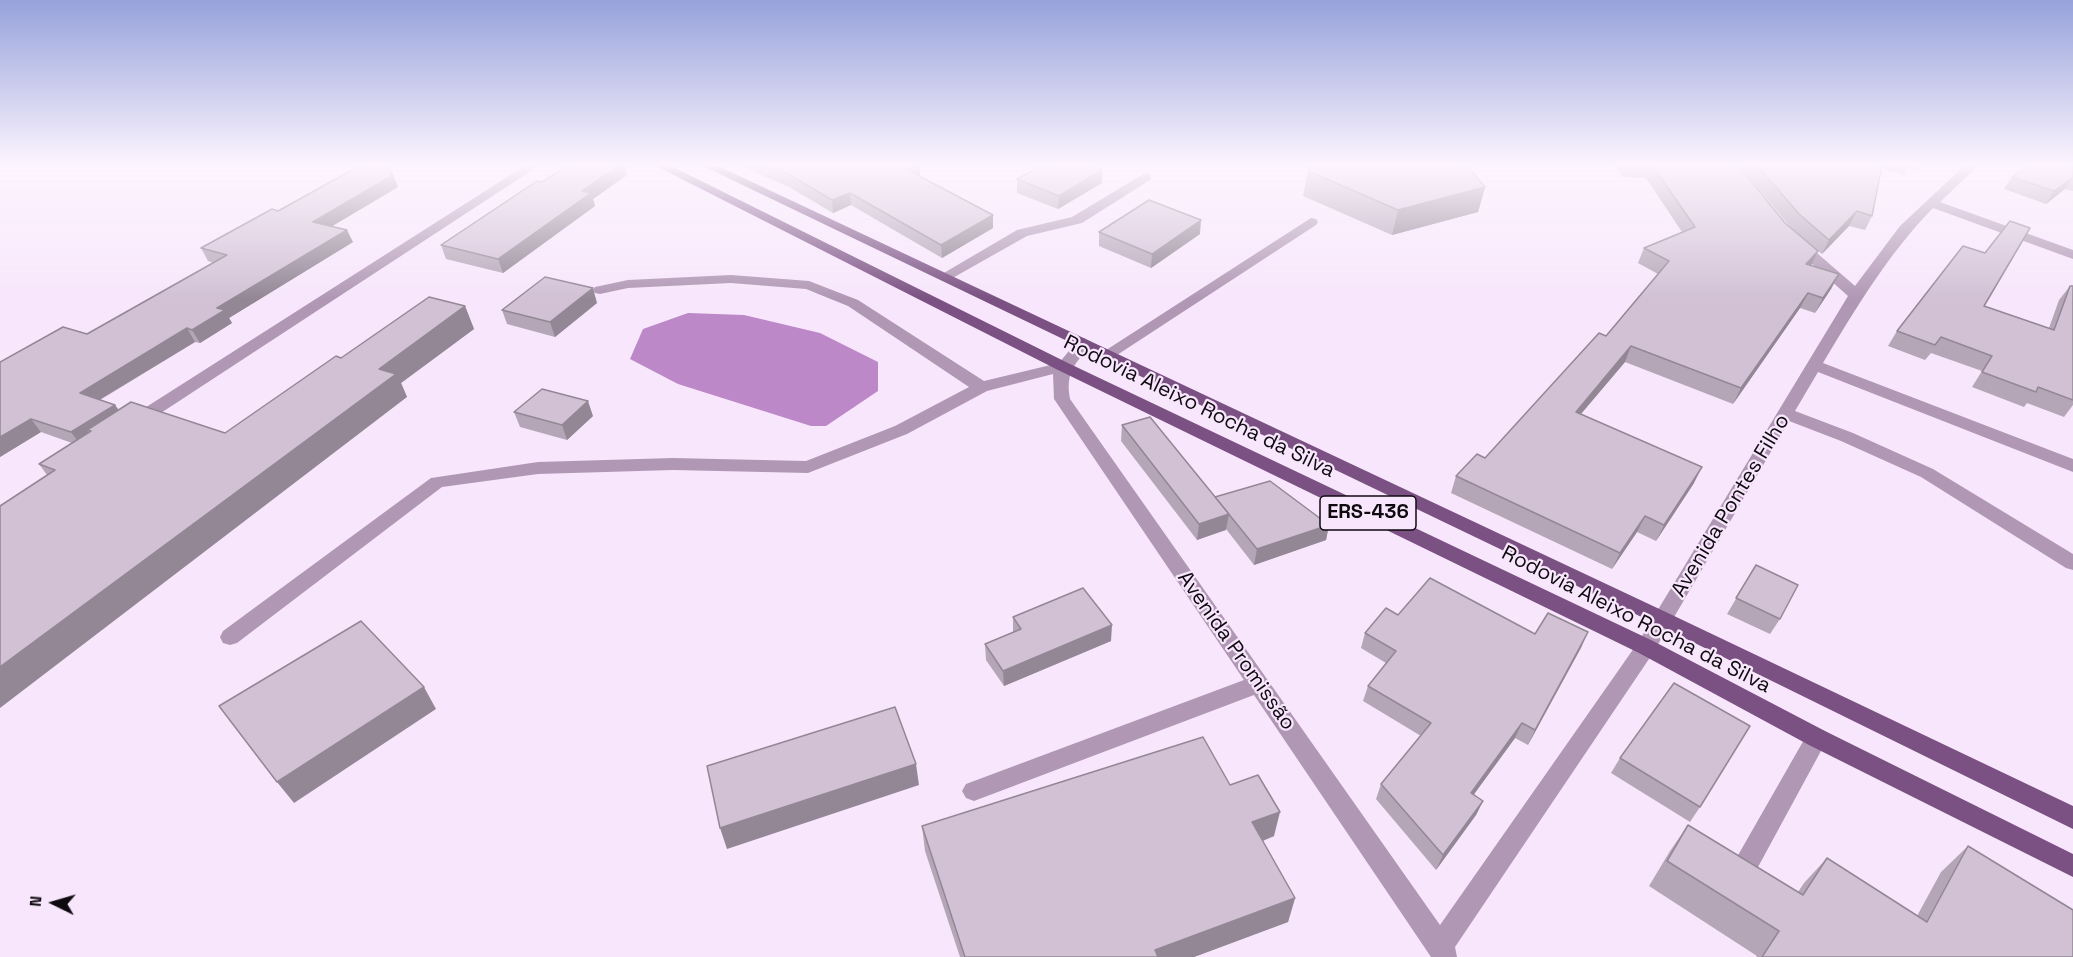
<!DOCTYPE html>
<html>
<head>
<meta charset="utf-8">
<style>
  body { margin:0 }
  #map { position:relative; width:2073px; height:957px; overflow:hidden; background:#f8e7fc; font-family:"Space Grotesk",sans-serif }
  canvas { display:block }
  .north { position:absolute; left:24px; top:873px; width:60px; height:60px; -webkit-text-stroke:4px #f8e7fc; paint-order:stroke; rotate:275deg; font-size:16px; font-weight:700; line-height:24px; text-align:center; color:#0f0a10 }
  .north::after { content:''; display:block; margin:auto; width:21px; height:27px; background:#0f0a10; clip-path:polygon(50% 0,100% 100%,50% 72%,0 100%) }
</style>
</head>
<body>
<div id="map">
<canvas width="2073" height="957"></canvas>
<div class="north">N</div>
</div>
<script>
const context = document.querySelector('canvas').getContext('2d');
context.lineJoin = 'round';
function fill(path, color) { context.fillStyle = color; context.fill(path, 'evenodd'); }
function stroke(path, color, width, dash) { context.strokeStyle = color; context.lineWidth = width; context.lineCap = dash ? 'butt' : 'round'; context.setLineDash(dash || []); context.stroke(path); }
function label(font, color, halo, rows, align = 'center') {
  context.font = font + ' "Space Grotesk",sans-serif'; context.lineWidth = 4.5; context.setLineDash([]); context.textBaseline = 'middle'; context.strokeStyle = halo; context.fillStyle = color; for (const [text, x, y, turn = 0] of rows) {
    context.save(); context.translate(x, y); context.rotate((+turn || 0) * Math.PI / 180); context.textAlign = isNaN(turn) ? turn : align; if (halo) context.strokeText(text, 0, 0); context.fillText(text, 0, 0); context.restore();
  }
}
const water = new Path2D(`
  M688,313L744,315L820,333L878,362V391L826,426H811L678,384L630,359L643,329Z`);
const minor = new Path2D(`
  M526,165H540L141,426H129L126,422L129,418Z
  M1965,165H1979L1940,202L2073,250V259L1933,208C1888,254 1856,308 1823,363L2073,459V472L1818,372L1795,411L1853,433L1933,469L2073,554V570L2066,568L1921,477L1841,441L1789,421L1653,653L1455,947L1457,957H1431L1254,695L974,801L966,798L962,791L966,784L1244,680L1054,399L1053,374L987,391L907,434L808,473L673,470L538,474L442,487L237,643L230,645L223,643L220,637L223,631L431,478L538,462L673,458L806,461L895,426L969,387L848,306L806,289L731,283L628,288L600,294L595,293L593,290L595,287L628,280L731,275L809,281L858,300L984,381L1059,363L1078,340L1084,338L1092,343C1076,364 1065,370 1070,399L1440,925L1639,641L1848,296L1792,246L1790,243L1792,240H1802L1855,286L1900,226Z
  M1145,173L1150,174L1151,177L1150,180L1082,223L1027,236L949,280L944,281L937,277L1017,230L1072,217Z
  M1311,218L1316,219L1318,222L1316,225L1114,357L1108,359L1100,354Z
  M1817,729L1825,731L1828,738L1751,880L1742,883L1733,880L1730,872L1733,864L1809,731Z`);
const major = new Path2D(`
  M654,165H669L1070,364L1653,641L1825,731L2073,854V877L1809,745L1639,653L1058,370Z
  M701,165H716L1670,614L2073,806V829L1656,624Z`);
const wall = new Path2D(`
  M569,165H625L627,175L593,199L595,206L503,273L446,259L441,245L542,182Z
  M739,165H920V176L993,228L942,258L851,205L833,213L789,187Z
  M1615,165H1738L1785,223L1791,228L1739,165H1920L1917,170L1908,168L1904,175L1881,168L1872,216L1865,230L1849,226L1822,254L1818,251L1811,265L1839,274L1831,289L1815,313L1800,308L1733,404L1625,362L1581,414L1694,483L1656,541L1637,532L1612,569L1451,493L1456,476L1485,458L1606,336L1658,274L1638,263L1644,248L1682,232L1646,178L1623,177Z
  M2073,165V191L2065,189L2046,204L2004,189L2012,177Z
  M1102,170V183L1058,209L1017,193V179Z
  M1308,171L1485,187L1478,212L1392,235L1303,196Z
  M393,175L398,187L332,226L353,242L229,318L232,323L200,343L195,342L100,400L119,410L225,433L341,358L465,306L474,329L401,383L407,397L47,475L39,464L72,443L41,432L0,457V362L87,334L214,263L208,261L201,248Z
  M1099,232L1200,234L1151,268L1099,246Z
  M2070,286H2073V405L2064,417L2027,403L2024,407L1972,387L1982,371L1931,353L1925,360L1888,346L1897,331L2049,328L2059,300Z
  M597,303L555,337L507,324L502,310Z
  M514,412L593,416L567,440L520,427Z
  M1122,425L1215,498L1329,525L1326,540L1254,565L1226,529L1197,540L1121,441Z
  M1756,565L1780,619L1770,634L1727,614Z
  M1398,615L1535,634L1588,632L1528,745L1515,738L1474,794L1483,801L1476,815L1436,870L1376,799L1381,784L1421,736L1363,701L1368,686L1386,663L1361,648L1365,633Z
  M1013,617L1111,641L1004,686L986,660L985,644L1013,633Z
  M1620,758L1700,807L1690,822L1611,773Z
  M1230,785L1274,836L1263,841L1295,898L1288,922L1194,957H960L925,851L922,826Z
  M1688,825L1798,892L1804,883L1827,858L1917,916L1941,872L1968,846L2073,957H1756L1757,956L1649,886L1670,851Z`);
const shadedWall = new Path2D(`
  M619,165H625L627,175L593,199L595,206L503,273L498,259L582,191Z
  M916,165H920V176L908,181L906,169Z
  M1102,170V183L1058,209L1059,196Z
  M393,175L398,187L319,234L313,222Z
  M2073,176L2065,189L2046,204L2054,191Z
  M1485,187L1478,212L1392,235L1398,210Z
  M850,193L851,205L833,213L832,200Z
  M1857,211L1849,226L1822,254L1829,240Z
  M993,215V228L942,258L941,245Z
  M1201,220L1200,234L1151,268L1152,254Z
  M347,230L353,242L229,318L232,323L200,343L192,330L217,308Z
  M1818,251L1811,266L1806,264Z
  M1839,274L1831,289L1815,313L1823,298Z
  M593,288L597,303L555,337L550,322Z
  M1808,293L1800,308L1733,404L1741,388Z
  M465,306L474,329L401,383L407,397L0,708V667L379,369Z
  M187,328L195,342L89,406L80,393Z
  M1631,346L1625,362L1569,428L1576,412Z
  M588,401L593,416L567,440L562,425Z
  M115,405L125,418L87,430L93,438L81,446L71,432Z
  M31,419L41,432L0,457V437Z
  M1702,467L1694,483L1656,541L1664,525Z
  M1229,514L1226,530L1197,540L1199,524Z
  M1645,516L1637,532L1612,569L1620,553Z
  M1329,525L1326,540L1254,565L1257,549Z
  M1112,625L1111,641L1004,686L1003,671Z
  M1588,632L1581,648L1528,745L1535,730Z
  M424,687L436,709L294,803L277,782Z
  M1522,723L1515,738L1464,808L1471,793Z
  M916,764L919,785L727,849L720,828Z
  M1483,801L1476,815L1436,870L1443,855Z
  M1280,812L1274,836L1247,847L1252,822Z
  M1295,898L1288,922L1194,957H1154L1155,950Z`);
const building = new Path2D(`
  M361,165H387L393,175L313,222L347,230L217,308L225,310L192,330L187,328L80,393L115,405L71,432L31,419L0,437V362L63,327L87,334L227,255L201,248L272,209L278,211Z
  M569,165H619L582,191L591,193L498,259L441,245L537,181L542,182Z
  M765,165H916L906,169L993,215L941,245L850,193L832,200L788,174Z
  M1043,165H1089L1102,170L1059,196L1017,179Z
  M1313,165H1466L1485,187L1398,210L1308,171Z
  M1652,165H1738L1785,223L1818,251L1806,264L1839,274L1823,298L1808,293L1741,388L1631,346L1576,412L1702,467L1664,525L1645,516L1620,553L1456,476L1477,454L1485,458L1599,333L1606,336L1669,261L1644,248L1695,227Z
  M1757,165H1882L1872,216L1857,211L1829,240L1799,214Z
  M2028,165H2073V177L2054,191L2012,177Z
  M1149,200L1201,220L1152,254L1099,232Z
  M2010,221L2030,228L1984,306L2054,330L2070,286H2073V400L2038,387L2036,392L1982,372L1992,356L1941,337L1935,345L1897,331L1963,246L1985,253Z
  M545,277L593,288L550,322L502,310Z
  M429,297L465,306L379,369L396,374L0,667V506L55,470L39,464L91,431L87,430L131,402L225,433L336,356L341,358Z
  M542,389L588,401L562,425L514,412Z
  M1150,417L1229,514L1199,524L1122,425Z
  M1270,481L1329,525L1257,549L1215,497Z
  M1756,565L1798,585L1780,619L1736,598Z
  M1430,578L1535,634L1548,613L1588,632L1535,730L1522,723L1471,793L1483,801L1443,855L1381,784L1431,723L1368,686L1396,651L1365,633L1386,608L1398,615Z
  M1083,588L1112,625L1003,671L985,644L1021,629L1013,617Z
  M361,621L424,687L277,782L219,706Z
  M1674,683L1750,726L1700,807L1620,758Z
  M895,707L916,764L720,828L707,766Z
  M1203,737L1230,785L1258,775L1280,812L1252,822L1295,898L1155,950L1158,957H965L922,826Z
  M1688,825L1803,895L1827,858L1927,922L1968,846L2073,910V957H1762L1779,931L1667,861Z`);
const shields = [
  [1368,513,96]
];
const shieldNames = [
  ["ERS-436",1368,513]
];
const streetNames = [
  ["Rodovia Aleixo Rocha da Silva",1199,407,26],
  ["Avenida Pontes Filho",1731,506,-59],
  ["Rodovia Aleixo Rocha da Silva",1636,620,27],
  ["Avenida Promissão",1236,651,55]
];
fill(water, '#bc88c7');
fill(minor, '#b098b4');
fill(major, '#7a5182');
fill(wall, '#b5a6b7');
fill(shadedWall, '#938795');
fill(building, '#d2c1d5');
stroke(building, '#938795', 1.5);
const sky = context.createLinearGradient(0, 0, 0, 299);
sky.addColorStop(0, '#96a2db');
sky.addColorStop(0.55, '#fcf4fe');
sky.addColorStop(1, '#fcf4fe00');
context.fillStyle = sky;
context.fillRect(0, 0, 2073, 299);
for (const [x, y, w] of shields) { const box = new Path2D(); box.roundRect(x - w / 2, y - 17, w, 34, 4.5); context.fillStyle = '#f8e7fc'; context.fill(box); stroke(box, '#0f0a10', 1.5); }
label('bold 20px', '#0f0a10', null, shieldNames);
label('21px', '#0f0a10', '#f8e7fc', streetNames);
</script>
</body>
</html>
